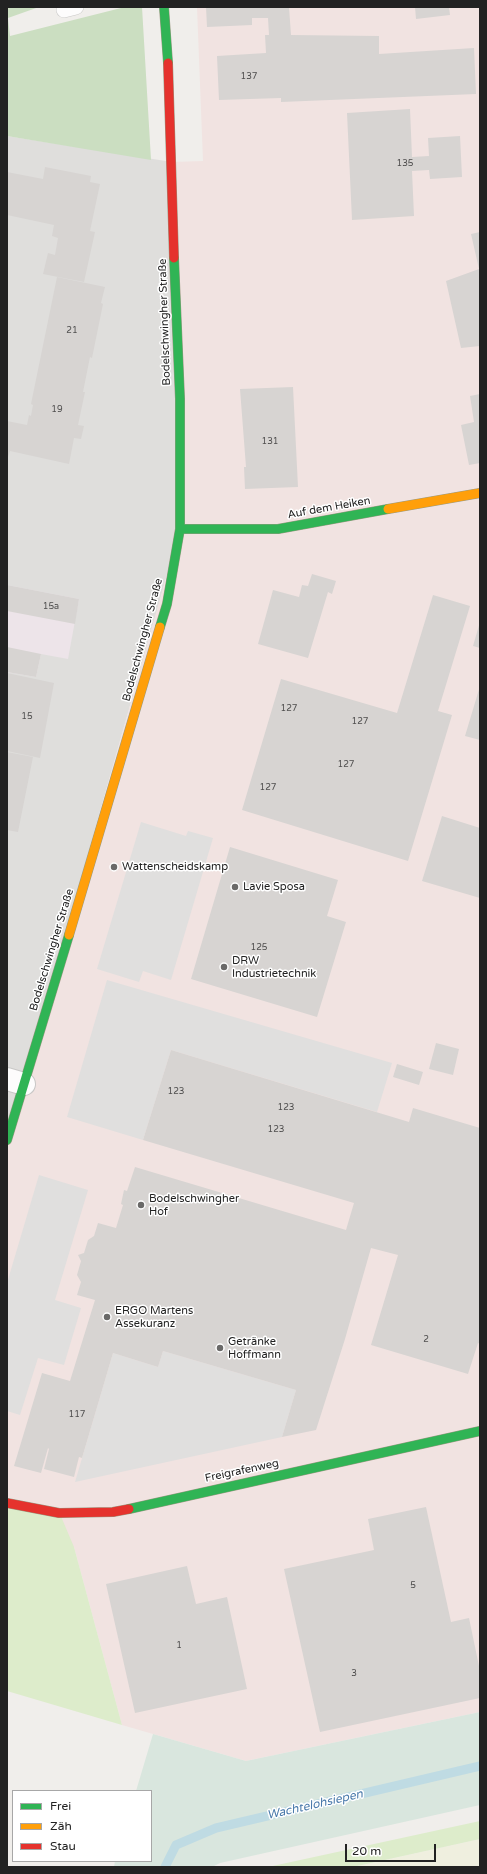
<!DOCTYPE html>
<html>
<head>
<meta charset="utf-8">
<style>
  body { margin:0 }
  #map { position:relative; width:487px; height:1874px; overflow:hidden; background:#f0eeeb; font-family:"Varela Round",sans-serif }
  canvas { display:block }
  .frame { position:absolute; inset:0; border:8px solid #222; pointer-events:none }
  .legend { position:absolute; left:12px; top:1790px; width:140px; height:72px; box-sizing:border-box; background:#fff; border:1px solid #a7a7a7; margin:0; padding:5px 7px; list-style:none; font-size:12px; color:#222 }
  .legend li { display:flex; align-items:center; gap:8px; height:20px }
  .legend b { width:20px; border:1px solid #a7a7a7 }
  .scale { position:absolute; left:345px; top:1844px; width:91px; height:18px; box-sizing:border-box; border:2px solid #222; border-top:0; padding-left:5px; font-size:12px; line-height:14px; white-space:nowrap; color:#222; -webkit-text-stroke:3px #fff; paint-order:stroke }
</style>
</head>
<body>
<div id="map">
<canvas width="487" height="1874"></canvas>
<div class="frame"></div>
<ul class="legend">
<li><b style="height:5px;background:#30b455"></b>Frei</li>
<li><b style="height:5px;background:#ff9f0a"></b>Zäh</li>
<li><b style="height:5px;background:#e5322d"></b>Stau</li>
</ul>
<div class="scale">20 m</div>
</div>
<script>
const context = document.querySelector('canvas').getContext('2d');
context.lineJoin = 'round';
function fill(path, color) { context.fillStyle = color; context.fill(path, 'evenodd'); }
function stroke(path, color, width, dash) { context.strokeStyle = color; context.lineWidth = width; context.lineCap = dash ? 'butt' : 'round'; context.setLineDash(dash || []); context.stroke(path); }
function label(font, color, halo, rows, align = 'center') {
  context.font = font + ' "Varela Round",sans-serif'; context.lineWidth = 3; context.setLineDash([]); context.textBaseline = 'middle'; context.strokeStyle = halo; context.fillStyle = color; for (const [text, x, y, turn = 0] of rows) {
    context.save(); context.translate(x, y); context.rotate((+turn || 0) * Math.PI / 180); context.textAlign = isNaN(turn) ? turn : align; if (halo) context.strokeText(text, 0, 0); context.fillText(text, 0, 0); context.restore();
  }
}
const residential = new Path2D(`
  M7,136L172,162L180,529L7,1140Z`);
const commercial = new Path2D(`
  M197,7H480V1712L246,1761L122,1725L74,1547L7,1503V1140L180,529L172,162L203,161Z`);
const industrial = new Path2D(`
  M7,585L79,599L68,659L41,654L36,677L7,672Z`);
const farmland = new Path2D(`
  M480,1839V1867H353L376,1862Z`);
const grass = new Path2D(`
  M7,1503L60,1514L74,1547L122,1725L7,1691Z
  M480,1821V1839L353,1867H268Z`);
const forest = new Path2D(`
  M7,7H39L8,18L10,36L125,7H142L151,160L7,136Z`);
const wetland = new Path2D(`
  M480,1712V1805L220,1863L212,1867H114L115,1861H151V1791H136L153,1734L246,1761Z`);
const parking = new Path2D(`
  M141,822L186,836L188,831L213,838L171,980L143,971L139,982L97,969Z
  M107,980L392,1063L377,1112L171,1050L143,1140L67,1117Z
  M39,1175L88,1190L55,1300L81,1308L64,1365L38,1358L20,1415L7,1411V1283Z
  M163,1351L296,1390L282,1437L75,1482L113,1353L158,1367Z`);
const stream = new Path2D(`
  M165,1867L176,1845L216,1828L480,1766`);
const building = new Path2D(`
  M206,7H289L291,35L379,36V54L474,48L476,94L281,102V98L219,100L217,56L266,53L265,35H269L268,18H252V25L207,27Z
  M415,7H449L450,15L416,19Z
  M410,109L412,157L429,156L428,138L460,136L462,177L430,179L429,170L412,171L414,216L352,220L347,113Z
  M45,167L91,176L90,182L100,184L90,231L95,232L84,282L43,274L48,253L55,255L58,238L52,236L54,225L7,215V172L43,179Z
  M480,232V346L461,348L446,281L479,269L471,234Z
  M57,277L105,287L101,303L103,304L92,358L90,357L83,392H85L78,425L84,426L81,439L74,438L69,464L10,451L7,460V421L27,425L29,415L31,416L33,405L31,404Z
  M293,387L298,487L245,489L244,467H246L240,389Z
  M480,394V463L469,465L461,425L474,422L470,396Z
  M312,574L336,581L332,594L328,592L308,658L258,644L273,590L299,597L302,585L308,586Z
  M7,585L79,599L75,624L7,611Z
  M433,595L470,606L438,711L452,715L408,861L242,810L281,679L397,713Z
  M480,622V648L473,646Z
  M7,647L41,654L36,677L7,672Z
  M7,673L54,683L40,758L7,751Z
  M480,686V740L465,736Z
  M7,752L33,757L18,832L7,830Z
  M442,816L480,828V898L422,881Z
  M230,847L338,880L327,916L346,922L317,1017L191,979Z
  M436,1043L459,1049L453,1075L429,1069Z
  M171,1050L409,1122L413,1108L480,1128V1344L478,1343L468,1374L371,1345L398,1255L371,1248L345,1339L316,1430L282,1437L296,1390L163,1351L158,1367L113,1353L82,1458L79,1457L74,1477L44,1469L49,1449L48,1448L41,1473L14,1466L42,1373L70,1381L95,1300L77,1295L81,1282L77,1275L81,1261L78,1255L84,1253L88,1240L94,1236L98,1223L116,1228L123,1205L121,1204L124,1190L127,1191L135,1167L346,1230L354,1203L143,1140Z
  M397,1064L423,1072L419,1085L393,1077Z
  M426,1507L451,1622L469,1618L480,1671V1698L320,1732L284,1569L374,1550L368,1519Z
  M187,1566L196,1604L227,1597L247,1689L135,1713L106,1584Z`);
const lane = new Path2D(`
  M64,10L76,7`);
const street = new Path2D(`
  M7,1079L24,1084`);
const fast = new Path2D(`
  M164,7L168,63
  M180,529H278L388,509
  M160,627L167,604L180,529V399L174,258
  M7,1140L69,935
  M129,1509L480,1431`);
const slow = new Path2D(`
  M388,509L480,493
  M69,935L160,627`);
const jam = new Path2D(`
  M168,63L174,258
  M7,1503L59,1513L113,1512L129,1509`);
const markers = [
  [114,867,4,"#6a6968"],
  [235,887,4,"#6a6968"],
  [224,967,4,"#6a6968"],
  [141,1205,4,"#6a6968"],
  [107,1317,4,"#6a6968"],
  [220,1348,4,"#6a6968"]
];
const numberNames = [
  ["137",249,77],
  ["135",405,164],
  ["21",72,331],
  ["19",57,410],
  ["131",270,442],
  ["15a",51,607],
  ["127",289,709],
  ["15",27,717],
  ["127",360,722],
  ["127",346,765],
  ["127",268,788],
  ["125",259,948],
  ["123",176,1092],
  ["123",286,1108],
  ["123",276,1130],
  ["2",426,1340],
  ["117",77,1415],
  ["5",413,1586],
  ["1",179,1646],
  ["3",354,1674]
];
const streetNames = [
  ["Bodelschwingher Straße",165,322,-92],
  ["Auf dem Heiken",329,508,-10],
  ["Bodelschwingher Straße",143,640,-75],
  ["Bodelschwingher Straße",52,950,-73],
  ["Freigrafenweg",242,1471,-12]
];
const poiNames = [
  ["Wattenscheidskamp",122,867],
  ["Lavie Sposa",243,887],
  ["DRW",232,961],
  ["Industrietechnik",232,974],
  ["Bodelschwingher",149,1199],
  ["Hof",149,1212],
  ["ERGO Martens",115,1311],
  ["Assekuranz",115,1324],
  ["Getränke",228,1342],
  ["Hoffmann",228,1355]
];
const waterNames = [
  ["Wachtelohsiepen",315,1805,-13]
];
fill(residential, '#dfdedc');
fill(commercial, '#f1e3e1');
fill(industrial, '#ede4e9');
fill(farmland, '#efefdf');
fill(grass, '#ddeccb');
fill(forest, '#cbdec1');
fill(wetland, '#d9e6de');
fill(parking, '#e0dfde');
stroke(stream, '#bfdbe3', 9);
fill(building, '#d7d4d2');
stroke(lane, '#c9c8c7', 16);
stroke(street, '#c9c8c7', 24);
stroke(fast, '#999a82', 10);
stroke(slow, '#999a82', 10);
stroke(jam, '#999a82', 10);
stroke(lane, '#fdfcfc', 15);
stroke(street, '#fdfcfc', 22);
stroke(fast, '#30b455', 9);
stroke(slow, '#ff9f0a', 9);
stroke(jam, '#e5322d', 9);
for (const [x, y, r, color] of markers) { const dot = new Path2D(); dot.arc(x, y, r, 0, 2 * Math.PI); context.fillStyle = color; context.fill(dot); stroke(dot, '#fff', 1.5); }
label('9px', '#4f4e4e', null, numberNames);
label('11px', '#222', '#fff', streetNames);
label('11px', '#222', '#fff', poiNames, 'left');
label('italic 12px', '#4a7aab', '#fff', waterNames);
</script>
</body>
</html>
